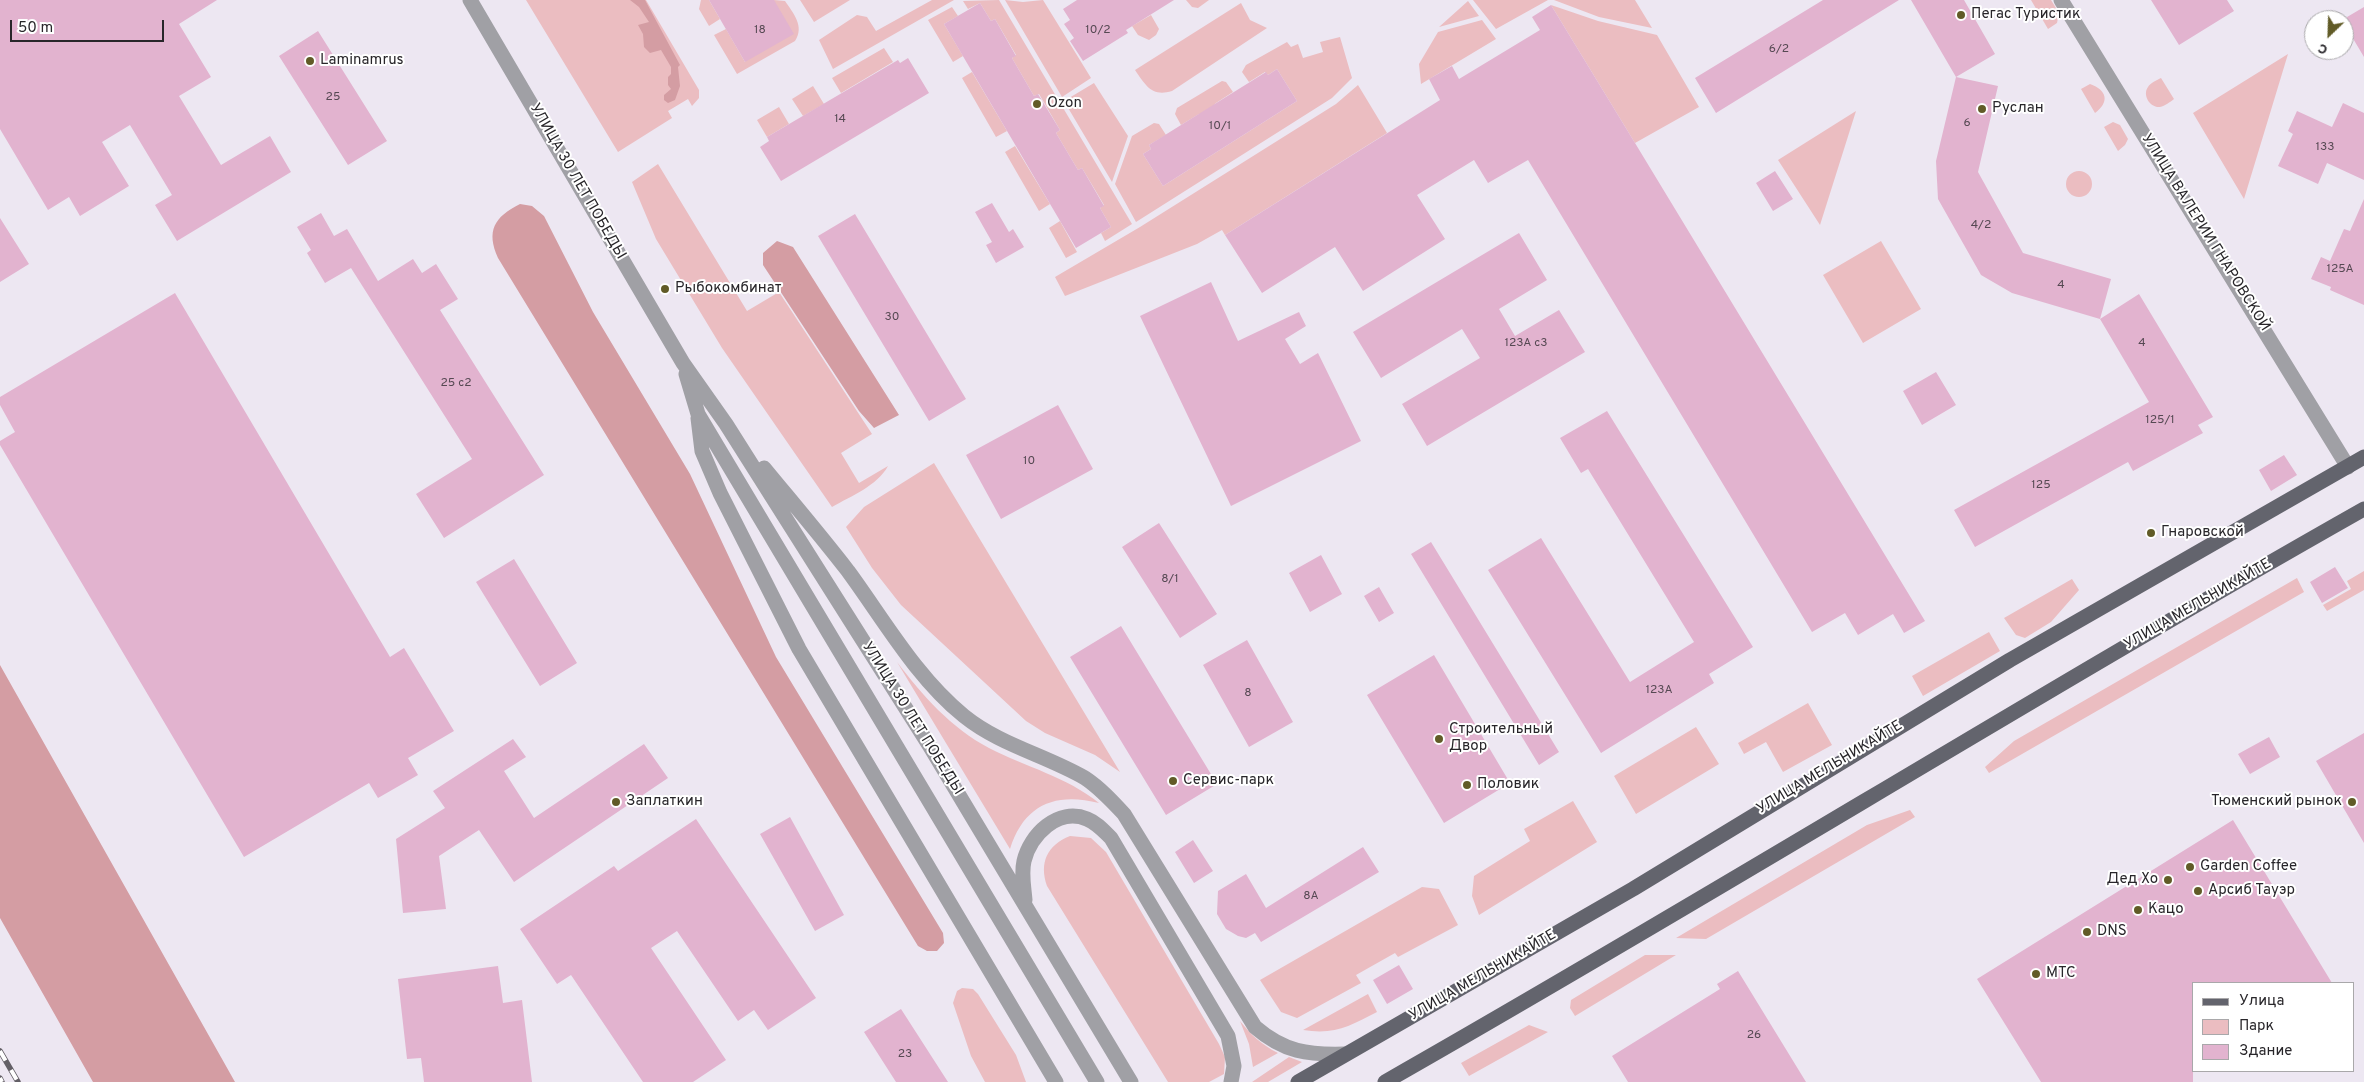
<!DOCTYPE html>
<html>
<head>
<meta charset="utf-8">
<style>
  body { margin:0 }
  #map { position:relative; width:2364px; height:1082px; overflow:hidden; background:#ede7f2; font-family:Overpass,sans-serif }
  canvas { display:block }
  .legend { position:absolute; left:2192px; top:982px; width:162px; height:90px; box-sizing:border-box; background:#fff; border:1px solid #a9a8aa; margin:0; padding:6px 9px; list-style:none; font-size:15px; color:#28262a }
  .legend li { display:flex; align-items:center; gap:10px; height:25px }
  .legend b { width:25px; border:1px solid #a9a8aa }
  .north { position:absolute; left:2304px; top:10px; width:50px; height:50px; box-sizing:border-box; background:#fff; border:1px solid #a9a8aa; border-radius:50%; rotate:204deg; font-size:14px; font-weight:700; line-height:20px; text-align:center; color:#28262a }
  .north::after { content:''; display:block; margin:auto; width:18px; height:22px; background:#615b27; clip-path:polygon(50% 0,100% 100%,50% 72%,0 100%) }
  .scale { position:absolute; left:10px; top:20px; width:154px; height:22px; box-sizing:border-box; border:2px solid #28262a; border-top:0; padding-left:6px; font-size:15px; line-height:18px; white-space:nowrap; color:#28262a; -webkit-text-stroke:4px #fff; paint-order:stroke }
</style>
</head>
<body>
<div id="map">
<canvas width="2364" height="1082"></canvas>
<ul class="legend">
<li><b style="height:6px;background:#63646d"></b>Улица</li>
<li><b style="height:14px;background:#ebbdc1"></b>Парк</li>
<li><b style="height:14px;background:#e2b3cf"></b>Здание</li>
</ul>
<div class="north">С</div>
<div class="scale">50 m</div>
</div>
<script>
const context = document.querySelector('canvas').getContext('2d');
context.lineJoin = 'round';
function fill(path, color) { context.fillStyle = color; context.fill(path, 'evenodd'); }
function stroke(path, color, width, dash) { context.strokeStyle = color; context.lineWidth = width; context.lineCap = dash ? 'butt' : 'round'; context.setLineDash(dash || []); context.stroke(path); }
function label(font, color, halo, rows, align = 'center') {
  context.font = font + ' Overpass,sans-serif'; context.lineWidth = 4; context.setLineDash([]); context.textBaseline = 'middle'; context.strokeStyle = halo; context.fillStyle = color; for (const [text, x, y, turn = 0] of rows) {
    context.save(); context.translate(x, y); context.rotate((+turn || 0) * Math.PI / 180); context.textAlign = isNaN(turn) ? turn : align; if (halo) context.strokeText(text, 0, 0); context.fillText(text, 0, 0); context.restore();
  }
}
const green = new Path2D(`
  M526,0H646L699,90V98L692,106L688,99L668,111L672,118L618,152Z
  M701,0H709L720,19L709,26L699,9Z
  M774,0L785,1C793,13 805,26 795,41L737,74L714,35L726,29L745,62Z
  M800,0H850L814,22Z
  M932,0H954L833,69L819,40L857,15L867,17L876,31Z
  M999,0L1132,224L1105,241L1101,233L1111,227L1100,208L1104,205L1082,168L1078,170L1056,133L1060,130L1039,94L1034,96L1012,58L1016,55L995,19L991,21L980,3L968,9L963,1Z
  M1005,0L1023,2L1043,0L1091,78L1062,97Z
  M1186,0H1209L1198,8L1192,7Z
  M1473,0H1548L1496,29Z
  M1554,0H1635L1652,28L1599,17Z
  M2031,0H2051L2059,13L2057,23L2048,29Z
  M1468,1L1479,16L1439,27Z
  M1241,3L1250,20L1267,28L1172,91C1152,97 1146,86 1135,70Z
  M1551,5L1598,21L1657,35L1699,107L1635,143Z
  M952,7L958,16L944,24L963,56L953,62L928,20Z
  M1151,15L1159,29L1156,35L1149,40L1138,35L1132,26Z
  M1482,20L1496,39L1421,84L1419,64L1438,32Z
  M1340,37L1352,78L1332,98L1136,222L1115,184L1132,136L1154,123L1159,124L1166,135L1149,145L1151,149L1143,154L1163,186L1297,101L1277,69L1268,75L1265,72L1249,82L1242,72L1246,65L1287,42L1291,47L1298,44L1303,58L1323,52L1320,42Z
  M884,48L893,62L841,93L832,78Z
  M2288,54L2244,199L2193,113Z
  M972,72L1007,131L996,137L962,78Z
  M2161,78L2174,99C2170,102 2165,106 2160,107C2150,108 2142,95 2148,87C2150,83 2157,80 2161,78Z
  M1222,81L1226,82L1233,92L1216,103L1202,117L1199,114L1181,125L1175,114L1177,108Z
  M1094,83L1128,136L1112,182L1064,101Z
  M2090,84C2107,90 2110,102 2095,113L2081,89Z
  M1358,85L1387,133L1225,235L1222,230L1197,244L1065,296L1055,277L1140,227L1336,104Z
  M813,86L824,104L803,116L792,99Z
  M779,107L789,124L767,137L757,120Z
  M1856,111L1820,225L1778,160Z
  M2113,122L2120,125L2128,139L2125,145L2118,151L2104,127Z
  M1015,146L1050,204L1039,211L1005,152Z
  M658,164L747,311L779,292L872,434L841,453L859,483L888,466C877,486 851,496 832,507L722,348L656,239L632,182Z
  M2066 184a13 13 0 1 1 26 0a13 13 0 1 1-26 0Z
  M1060,221L1077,252L1066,258L1049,228Z
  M1881,241L1921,309L1863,343L1823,275Z
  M934,463L1120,772L1095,755L1045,733L1026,721L901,605L872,568L846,527L864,507Z
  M2364,571V590L2327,611L2323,605L2351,589L2347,581Z
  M2297,578L2304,592L1989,773L1985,767L2014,741Z
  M2072,579L2079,590L2051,622L2025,638L2016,635L2004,618Z
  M1989,632L2000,651L1923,696L1912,676Z
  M897,662C922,695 951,728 989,748C1026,767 1067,777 1099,803C1056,792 1024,804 1010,849Z
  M1808,703L1832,745L1783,772L1766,742L1744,754L1738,743Z
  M1696,727L1719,764L1636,814L1614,776Z
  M1573,801L1597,842L1479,915L1472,896L1474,876L1530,841L1524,829Z
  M1910,810L1915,817L1706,939L1676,938L1867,825Z
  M1070,836L1091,838L1106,852L1219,1044L1225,1057L1224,1074L1209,1082H1168L1047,886C1039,863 1047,845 1070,836Z
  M1422,887L1439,889L1458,925L1398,957L1395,953L1356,975L1361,983L1297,1018L1281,1012L1260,980Z
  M1645,955H1676L1575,1016L1570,1008L1571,1000Z
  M962,988L973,989L978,994L1016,1055L1026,1082H985L971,1056L953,1003L957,991Z
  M1368,994L1377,1012C1350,1026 1335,1035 1303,1030Z
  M1240,1021C1251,1035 1262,1045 1278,1053L1253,1067L1249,1044Z
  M1529,1025L1548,1032L1469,1076L1461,1063Z
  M1289,1057L1302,1062L1268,1082H1252Z`);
const forest = new Path2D(`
  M630,0H645L680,65L678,67L680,86L675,100L668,103L664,100V95L671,89L668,85V77L671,74V67L661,50L650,53L644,47L643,34L638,25L649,22L639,7Z
  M520,204L532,206L544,216L593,312L690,474L776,657L943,933L944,943L937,951H927L918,946L498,258C486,231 494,217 520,204Z
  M777,241L793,247L899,415L874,428L859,411L763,265V253Z
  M0,665L235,1082H93L0,918Z`);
const building = new Path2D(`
  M0,0H217L179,24L211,77L179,96L221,165L270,136L291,172L177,241L155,205L172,195L130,125L102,142L129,186L80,216L69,197L48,210L0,129Z
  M709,0H774L794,34L745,62Z
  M1077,0H1174L1126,30L1128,33L1083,61L1070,41L1074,38L1064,24L1070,20L1063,9Z
  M1823,0H1899L1716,113L1695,78Z
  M1911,0H1964L1995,54L1956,77Z
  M2151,0H2227L2234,11L2179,45Z
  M980,3L991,21L995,19L1016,56L1012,58L1034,96L1038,94L1060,130L1056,133L1078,170L1082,168L1104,206L1100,208L1111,227L1076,248L944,24Z
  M1551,5L1635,143L1925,621L1904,633L1893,614L1858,635L1845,613L1812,632L1528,160L1488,183L1474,160L1417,195L1445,239L1363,291L1335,247L1262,293L1225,235L1440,100L1429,79L1452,66L1459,79L1540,30L1532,17Z
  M2364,7V57L2342,20Z
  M318,31L387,141L348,165L279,56Z
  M908,58L929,93L781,181L760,147L769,141L767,137L898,60L900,63Z
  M1277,69L1297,101L1163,186L1143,154L1151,149L1149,145L1266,72L1268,75Z
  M1956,77L1998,86L1978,172L2023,253L2111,279L2100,319L2012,293L1981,275L1938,199L1936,161Z
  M2343,103L2364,113V180L2327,163L2318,184L2278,166L2293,134L2288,131L2297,111L2332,127Z
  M1775,171L1793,199L1773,211L1756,183Z
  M2364,199V305L2330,290L2331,287L2311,279L2321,257L2330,261L2344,229L2350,231Z
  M992,203L1009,232L1013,229L1024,247L996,263L986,245L992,242L975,212Z
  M321,213L334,236L347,229L378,281L413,259L422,273L436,264L458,299L440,310L544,475L444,538L416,494L472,459L351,268L325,283L307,253L311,250L297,227Z
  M855,214L966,399L929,421L818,236Z
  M0,218L29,264L0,282Z
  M1519,233L1547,280L1499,309L1515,336L1559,310L1585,352L1427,446L1402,404L1480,358L1462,329L1381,378L1353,332Z
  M1211,282L1238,341L1299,312L1306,326L1285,339L1300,364L1318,353L1361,441L1231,506L1140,316Z
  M175,293L390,657L404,648L454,731L408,758L418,775L378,798L369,783L244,857L0,445V441L15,432L0,405V397Z
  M2139,294L2213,417L2198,425L2203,433L2133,471L2128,462L1975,547L1954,510L2149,402L2100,319Z
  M1936,372L1956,405L1922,425L1903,391Z
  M1058,405L1093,469L1001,519L966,455Z
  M1607,411L1753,647L1709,674L1714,683L1601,753L1488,570L1541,538L1630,682L1694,642L1588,469L1581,473L1560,438Z
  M2284,455L2297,475L2271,491L2259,470Z
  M1159,523L1217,614L1180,638L1122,547Z
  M1431,542L1559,752L1539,765L1411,554Z
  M1321,555L1342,594L1310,612L1289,573Z
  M514,559L577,663L540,686L476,582Z
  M2335,567L2348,588L2322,603L2310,582Z
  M1379,587L1394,613L1379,622L1364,596Z
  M1121,626L1217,784L1166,815L1070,657Z
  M1247,640L1293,722L1249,747L1203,665Z
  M1434,655L1510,783L1444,823L1367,695Z
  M2364,733V843L2316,761Z
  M2269,737L2280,757L2250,774L2238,754Z
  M513,739L526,757L504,771L534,818L644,744L668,778L514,882L479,830L439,856L446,909L403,913L396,839L445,808L433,791Z
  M790,817L844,915L815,931L760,834Z
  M696,819L816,998L768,1030L754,1010L738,1021L677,931L651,948L726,1060L693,1082H643L571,975L557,984L520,929L614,866L618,871Z
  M2233,820L2332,983H2193V1082H2041L1977,979Z
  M1193,840L1213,871L1194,883L1175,852Z
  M1363,847L1379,872L1261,942L1255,933L1246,938L1238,936L1226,929L1217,914L1218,891L1246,874L1266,908Z
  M1399,965L1413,989L1387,1004L1373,980Z
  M498,966L503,1003L522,1000L532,1082H424L421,1058L407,1059L398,979Z
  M1738,971L1806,1082H1628L1612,1056L1720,989L1717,984Z
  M901,1009L948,1082H896L864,1032Z`);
const minor = new Path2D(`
  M470,0L683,363L726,424L929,745L1131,1082
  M2061,0L2348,467
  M686,374L698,414L1097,1082
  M698,418L702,451L720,493L799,649L1056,1082
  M764,468C792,502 821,536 848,571C884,620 916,677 964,716C1000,745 1045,755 1085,778C1100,788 1112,801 1124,814L1255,1027C1284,1052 1308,1055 1344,1054
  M1025,900C1024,887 1021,874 1024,861C1030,835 1058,807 1087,819C1097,823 1103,830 1111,838L1228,1036L1234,1066L1231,1082`);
const major = new Path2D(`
  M1298,1082L1633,889L2010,660L2364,457
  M1385,1082C1714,895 2035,695 2364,509`);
const rail = new Path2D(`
  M0,1051L18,1082
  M0,1078L2,1082`);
const markers = [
  [1961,15,5,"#615b27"],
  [310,61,5,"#615b27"],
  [1037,104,5,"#615b27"],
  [1982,109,5,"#615b27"],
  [665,289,5,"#615b27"],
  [2151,533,5,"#615b27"],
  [1439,739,5,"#615b27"],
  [1173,781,5,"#615b27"],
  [1467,785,5,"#615b27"],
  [616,802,5,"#615b27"],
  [2352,802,5,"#615b27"],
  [2190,867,5,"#615b27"],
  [2168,880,5,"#615b27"],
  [2198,891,5,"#615b27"],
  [2138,910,5,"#615b27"],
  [2087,932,5,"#615b27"],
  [2036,974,5,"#615b27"]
];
const numberNames = [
  ["18",760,31],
  ["10/2",1098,31],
  ["6/2",1779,50],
  ["25",333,98],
  ["14",840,120],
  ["6",1967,124],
  ["10/1",1220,127],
  ["133",2325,148],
  ["4/2",1981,226],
  ["125А",2340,270],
  ["4",2061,286],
  ["30",892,318],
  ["123А с3",1526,344],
  ["4",2142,344],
  ["25 с2",456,384],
  ["125/1",2160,421],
  ["10",1029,462],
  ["125",2041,486],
  ["8/1",1170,580],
  ["123А",1659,691],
  ["8",1248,694],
  ["8А",1311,897],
  ["26",1754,1036],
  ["23",905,1055]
];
const poiNames = [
  ["Пегас Туристик",1971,15],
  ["Laminamrus",320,61],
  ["Ozon",1047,104],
  ["Руслан",1992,109],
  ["Рыбокомбинат",675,289],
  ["Гнаровской",2161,533],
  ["Строительный",1449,730],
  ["Двор",1449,747],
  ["Сервис-парк",1183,781],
  ["Половик",1477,785],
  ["Заплаткин",626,802],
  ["Тюменский рынок",2342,802,"right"],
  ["Garden Coffee",2200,867],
  ["Дед Хо",2158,880,"right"],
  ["Арсиб Тауэр",2208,891],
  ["Кацо",2148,910],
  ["DNS",2097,932],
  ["МТС",2046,974]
];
const streetNames = [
  ["УЛИЦА 30 ЛЕТ ПОБЕДЫ",577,182,60],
  ["УЛИЦА ВАЛЕРИИ ГНАРОВСКОЙ",2205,233,58],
  ["УЛИЦА МЕЛЬНИКАЙТЕ",2198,605,-30],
  ["УЛИЦА 30 ЛЕТ ПОБЕДЫ",912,719,58],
  ["УЛИЦА МЕЛЬНИКАЙТЕ",1830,768,-31],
  ["УЛИЦА МЕЛЬНИКАЙТЕ",1483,976,-30]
];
fill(green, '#ebbdc1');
fill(forest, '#d49da3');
fill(building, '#e2b3cf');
stroke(minor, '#a0a0a5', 15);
stroke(major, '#63646d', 15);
stroke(rail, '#635f66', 5.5);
stroke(rail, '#fff', 4, [11]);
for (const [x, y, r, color] of markers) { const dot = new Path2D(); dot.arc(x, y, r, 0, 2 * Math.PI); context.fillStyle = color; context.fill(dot); stroke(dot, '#fff', 2); }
label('12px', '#564953', null, numberNames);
label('15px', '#28262a', '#fff', poiNames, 'left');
label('15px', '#28262a', '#fff', streetNames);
</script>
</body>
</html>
